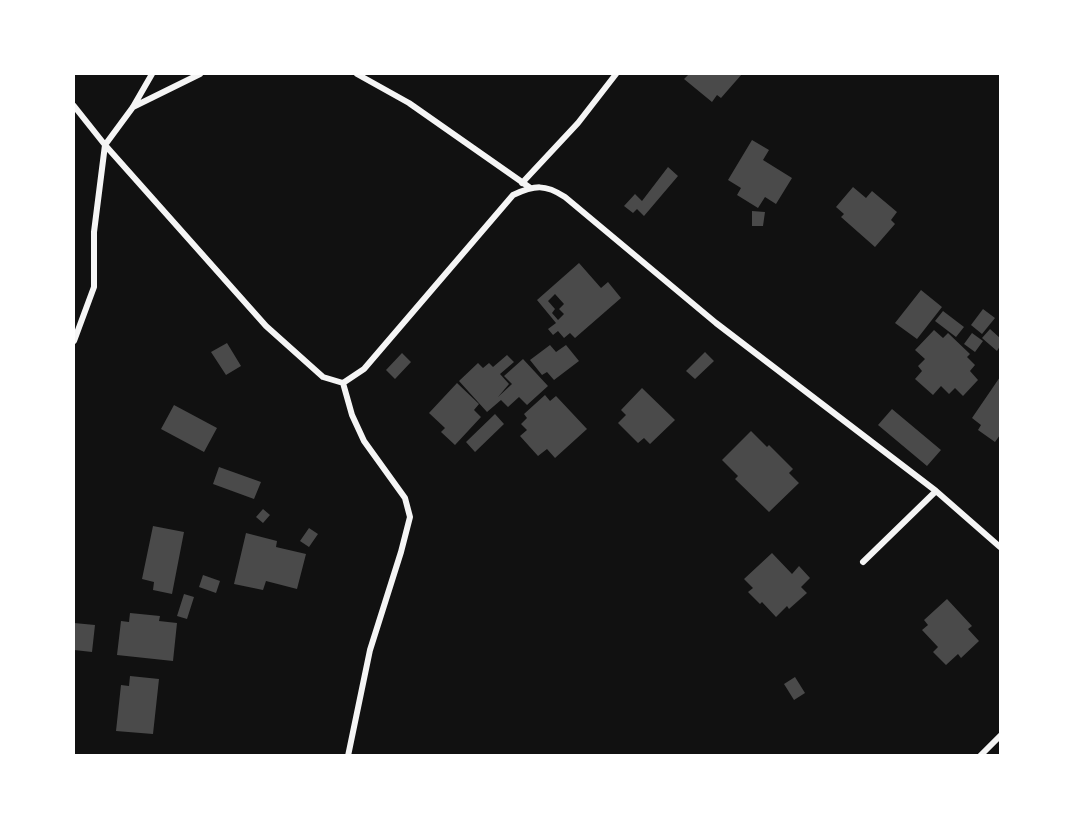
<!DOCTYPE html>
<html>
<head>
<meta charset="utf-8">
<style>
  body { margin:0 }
  #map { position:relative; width:1074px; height:829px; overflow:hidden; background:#111; font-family:Helvetica,sans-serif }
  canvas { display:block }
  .frame { position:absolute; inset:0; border:75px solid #fff; pointer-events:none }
</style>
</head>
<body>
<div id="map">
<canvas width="1074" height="829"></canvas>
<div class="frame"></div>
</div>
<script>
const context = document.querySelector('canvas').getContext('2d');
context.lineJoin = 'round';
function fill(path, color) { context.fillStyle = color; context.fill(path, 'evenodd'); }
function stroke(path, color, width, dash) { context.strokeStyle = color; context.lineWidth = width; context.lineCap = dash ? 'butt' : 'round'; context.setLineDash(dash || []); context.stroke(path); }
const building = new Path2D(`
  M689,74H742L721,98L717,95L712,102L684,79Z
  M752,140L769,150L763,160L792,178L776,204L765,197L758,208L737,195L741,188L728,180Z
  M668,167L678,176L644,216L637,209L633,213L624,206L635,194L642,201Z
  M853,187L866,198L872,191L897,212L891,220L895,224L875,247L841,217L844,214L836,207Z
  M752,211L765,212L763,226H752Z
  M579,263L601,288L608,282L621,298L575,338L570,333L564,338L558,331L553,335L548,329L556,323L537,300ZM555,294L564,304L559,309L564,314L558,320L552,313L555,309L548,301Z
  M921,290L942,307L917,339L895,323Z
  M983,309L995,318L982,334L971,325Z
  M943,311L964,327L956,337L935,321Z
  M990,329L1000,338V346L997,351L982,338Z
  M934,330L943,338L948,333L970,354L967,357L975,365L970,371L978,380L963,396L955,388L949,394L941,386L933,395L915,379L922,371L918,366L925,359L915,350Z
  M972,333L983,341L975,352L964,344Z
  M227,343L241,366L226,375L211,352Z
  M550,345L556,352L566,345L579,361L554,380L547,372L542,375L530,360Z
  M705,352L714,361L695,379L686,371Z
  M402,353L411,362L395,379L386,370Z
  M507,355L514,362L500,374L509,384L498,397L512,384L504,376L523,359L548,386L527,405L519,397L508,407L501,400L487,412L459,381L478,363L483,368L489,363L493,367Z
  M1000,377V435L995,442L978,430L981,425L972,418Z
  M457,383L479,404L474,410L481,417L455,445L441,432L445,428L429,413Z
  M642,388L675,420L650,444L644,438L638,443L618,423L626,415L621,410Z
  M545,395L550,401L556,396L587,429L555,458L547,449L538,456L520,436L527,430L521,424L527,418L524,414Z
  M174,405L217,428L204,452L161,429Z
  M892,409L941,450L927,466L878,425Z
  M495,414L504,424L475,452L466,442Z
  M751,431L767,447L769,445L793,469L789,473L799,483L769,512L735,479L738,476L722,460Z
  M219,467L261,482L254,499L213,484Z
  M263,509L270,515L263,523L256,517Z
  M153,526L184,532L172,594L153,590L154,582L142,579Z
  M309,528L318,534L309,547L300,541Z
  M246,533L277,541L276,547L306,554L297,589L266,581L263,590L234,584Z
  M772,553L792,574L799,566L810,578L801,587L807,593L789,609L787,606L776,617L762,602L760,604L748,592L753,588L744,579Z
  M203,575L220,581L216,593L199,587Z
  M184,594L194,597L187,619L177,616Z
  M947,599L972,626L968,629L979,641L961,658L958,654L946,665L933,652L938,647L922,630L928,625L924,620Z
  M130,613L160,616L159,621L177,623L173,661L117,655L121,621L129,622Z
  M74,623L95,625L92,652L74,650Z
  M130,676L159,679L153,734L116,731L121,685L129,686Z
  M795,677L805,693L794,700L784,684Z`);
const minor = new Path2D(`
  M357,74L409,103L529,187
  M74,106L105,145L266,326L323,377L343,383L364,369L513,195C535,185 545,184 565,197L716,323L936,491L1000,547
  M133,107L200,74
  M522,183L578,123L616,74
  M74,341L94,287V232L105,145L133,107L152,74
  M343,383L352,415L364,441L405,498L410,517L401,552L370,650L348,756
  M863,562L936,491
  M980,756L1000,736`);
fill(building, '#4a4a4a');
stroke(minor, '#f5f5f5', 6);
</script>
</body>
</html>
